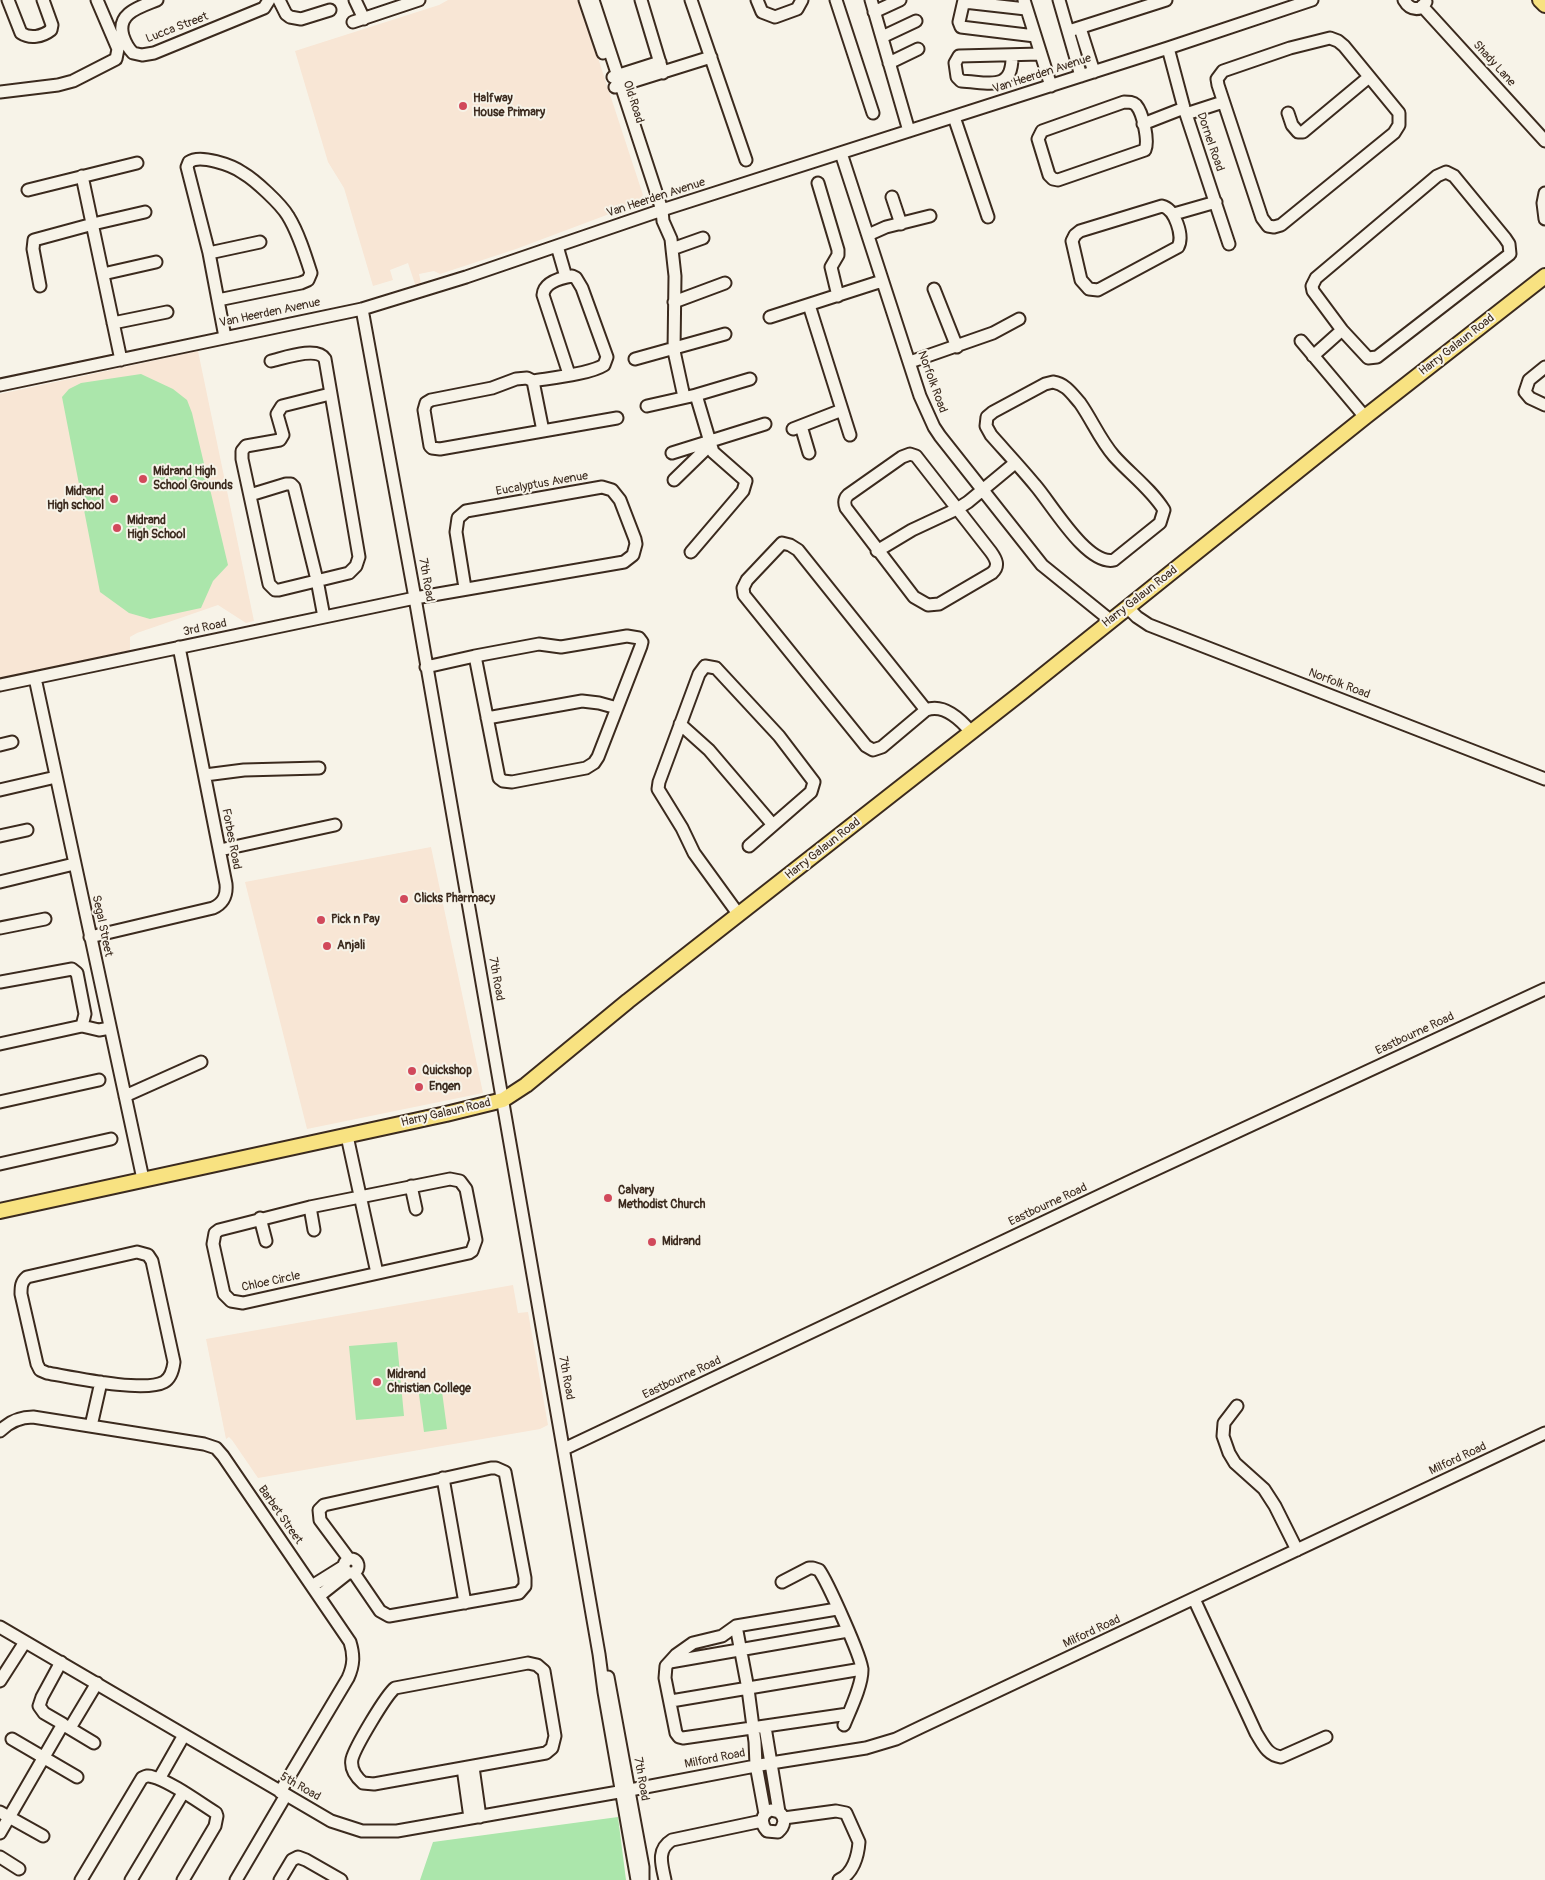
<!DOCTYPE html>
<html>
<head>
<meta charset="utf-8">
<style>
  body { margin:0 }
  canvas { display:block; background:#f7f3e8 }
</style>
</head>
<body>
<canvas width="1545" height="1880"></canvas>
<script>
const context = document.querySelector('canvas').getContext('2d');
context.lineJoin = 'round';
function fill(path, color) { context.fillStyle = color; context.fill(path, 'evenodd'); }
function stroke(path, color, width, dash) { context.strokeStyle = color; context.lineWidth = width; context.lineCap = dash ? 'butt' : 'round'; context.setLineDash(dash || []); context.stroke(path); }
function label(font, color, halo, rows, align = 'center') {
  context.font = font + ' Pangolin,sans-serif'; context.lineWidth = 4; context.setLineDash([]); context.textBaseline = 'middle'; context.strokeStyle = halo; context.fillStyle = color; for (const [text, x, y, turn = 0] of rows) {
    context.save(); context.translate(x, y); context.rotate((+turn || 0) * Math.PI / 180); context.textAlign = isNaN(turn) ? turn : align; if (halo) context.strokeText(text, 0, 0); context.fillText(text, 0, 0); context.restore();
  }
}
const built = new Path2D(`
  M448,0H579L643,195L636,204L516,249L440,274L434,271L419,274L422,288L417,290L408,263L390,270L393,280L373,286L344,188L328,162L295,51L439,5Z
  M198,351L254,621L246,623L218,605L137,633L130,637V657L0,678V394Z
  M431,847L483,1093L307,1129L245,882Z
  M513,1285L518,1313L528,1312L548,1425L540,1429L258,1478L232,1440L229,1437L226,1439L206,1339Z`);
const green = new Path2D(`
  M141,374L173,389L187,400L192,413L228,565L213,581L201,608L150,619L129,613L100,592L62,397L69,389L81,383Z
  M397,1342L404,1416L356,1420L349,1346Z
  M441,1384L447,1429L424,1432L418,1387Z
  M618,1817L626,1880H420L433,1842Z`);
const minor = new Path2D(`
  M8,0L21,33C30,39 42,37 51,30L52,25L43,0
  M157,0C140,7 116,13 123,36C125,42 128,48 133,53L142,55L154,53L264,8L269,0
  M279,0L286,14L290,17L301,19L330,10
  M355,0L364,19
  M585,0L603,53
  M593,0L662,210L663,221L671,239L672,249L675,276L674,351L684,397
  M641,0L663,73
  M691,0L746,160
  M757,0L762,12L775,17L797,9L802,0
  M836,0L873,113
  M871,0L909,131
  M964,0L959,22L961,27L1035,36
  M1024,0L1051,86
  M1059,0L1081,76
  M1404,0C1408,7 1413,10 1421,8L1426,2
  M964,2L1026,9
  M1422,6L1545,141
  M874,12L900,0
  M353,22L419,0
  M1080,28L1094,72
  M1069,31L1166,0
  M882,37L916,21
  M1330,38L1338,41L1344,46L1399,113V125L1394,133L1281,225L1274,227L1268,226L1262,218L1218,85L1217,79L1223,71L1290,48Z
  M1168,48L1184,108L1229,244
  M1012,55C1013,93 988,82 961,81L957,77L955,63L959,56L1041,54
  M889,63L918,49
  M613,77L660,62
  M615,87L711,57
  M0,92L58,85L73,81L116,59L118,49L97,0
  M1124,102C1129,102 1133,102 1136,105C1143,113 1149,141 1145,150L1058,180L1053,179L1049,175L1038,139L1042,131Z
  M1288,113L1292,125L1298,132H1303L1369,77
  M1186,114L1223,102
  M954,117L988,217
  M1143,124L1184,108
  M841,153L920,396L934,427L940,436L1042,565L1110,620
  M1446,172L1454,176L1505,238L1509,244L1510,254L1377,357L1368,358L1342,330L1313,291L1312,286L1316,278L1437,176Z
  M82,176L121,360
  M818,183L838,250V255L831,267L838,296
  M28,190L137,163
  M1545,193L1543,203L1545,219
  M892,197L901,224
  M1162,206C1175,209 1184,236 1178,247L1098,290L1089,289L1081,280L1072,241L1075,235L1080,231Z
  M1174,214L1216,202
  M868,235L886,227L930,216
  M557,246L566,277
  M672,249L703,238
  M209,253L260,242
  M103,274L156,262
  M40,286L33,249L34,240L93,224L145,212
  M934,289L957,347
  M218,300L301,283L308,280L311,273C305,254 298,232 288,216C281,204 255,180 243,173C232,165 200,154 189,162L187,167L209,253L225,337
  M674,302L725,283
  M809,305L850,435
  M362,309L415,598L599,1654L604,1692L637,1880
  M770,317L882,281
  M113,323L167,312
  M1301,341L1365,417
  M1313,356L1342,330
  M635,359L725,334
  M271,361C284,358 317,346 325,359L359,557L356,566L349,573L279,590H275L269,584L242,459V451L246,446L280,440L283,435L277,414L282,406L330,394
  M910,362L993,333L1019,319
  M1545,367L1529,380L1525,392L1530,398L1545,405
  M569,374L543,295C544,282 560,278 572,276L576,278L582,288L607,357L604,365C590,374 551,378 533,381L527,378L516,379L492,388L431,400L426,403L424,410L430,446L432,448L440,449L617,418
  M533,381L543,431
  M1053,382C1066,384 1072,394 1080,403C1092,420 1100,440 1114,456C1130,474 1151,489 1164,510L1160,523L1114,560C1087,566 1051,503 1035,485C1021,468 1006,452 991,435L986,426L987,417L993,412L1045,384Z
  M0,385L362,309L466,277L662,210L1168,48L1312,0
  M647,406L696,395L750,379
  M801,426L809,453
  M793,429L842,410
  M672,453L765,424
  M910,454L916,456L991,552C996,559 1000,566 992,573L939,604L928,605L914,597L846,508C844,503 844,499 848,495L902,457Z
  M674,480L711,444
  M250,495L286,484H291L294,487L317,580L324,617
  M782,543L790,545L798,550L926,710L882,747L873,750L866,746L744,595L743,588L747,580Z
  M877,551L912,530L957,509L968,502L1015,463
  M691,552L743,491L746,481L713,452L696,395
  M1127,607L1137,617L1149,625L1545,779
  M627,636L639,638L642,642L641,646L598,757L594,763L586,768L512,782L503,781L499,778L475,656L539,644L561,647Z
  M426,667L475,656
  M35,678L143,1179
  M0,685L415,598L624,562L633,555L636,544L635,539L620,500L612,490L602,487L466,511L458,518L456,532L465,588
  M926,710C944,703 961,720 971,732
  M487,718L582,701L599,703L617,708
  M680,724L709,750L773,825
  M0,745L12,742
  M205,775L244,770L319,768
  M0,790L56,777
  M0,836L27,830
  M220,850L335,825
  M0,882L74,864
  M739,915L694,853L682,828L658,789L659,782L699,674L705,666L716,668L779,736L814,782L811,792L749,846
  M0,928L45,919
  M90,937L213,908C224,903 227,895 226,884L179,647
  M0,982L72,969L77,973L85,1014L82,1026
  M0,1044L82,1026L99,1030L110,1028
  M125,1096L201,1062
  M0,1102L99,1080
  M347,1136L377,1273
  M0,1164L111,1139
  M450,1179L460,1181L466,1189L476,1240L472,1251L469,1253L243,1303L231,1301L224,1294L213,1244L215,1233L219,1230L310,1207Z
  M411,1186L416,1209
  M310,1207L314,1230
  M260,1218L266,1241
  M137,1252L148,1255L152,1261L174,1362C173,1370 171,1378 164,1382C144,1393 71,1377 47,1373L40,1370L37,1364L21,1294C21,1287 21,1282 27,1277Z
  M1237,1406L1224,1423L1223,1436L1229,1453L1235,1463L1264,1489L1275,1506L1297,1550
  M91,1426L101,1382
  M0,1431C10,1421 20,1417 33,1417L204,1444L216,1448L223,1456L350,1642C354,1655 354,1665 348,1678L280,1792
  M564,1449L1135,1179L1545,989
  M443,1478L465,1603
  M344 1566a7 7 0 1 1 14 0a7 7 0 1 1-14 0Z
  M349,1559L320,1520L319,1510L324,1505L491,1468H496L505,1472L525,1578V1586L519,1593L389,1616L380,1611L354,1573
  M782,1582L809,1568H813L819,1570C827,1581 862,1658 862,1670C862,1686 850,1710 844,1725
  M312,1586L344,1566
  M319,1596L348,1573
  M1194,1599L1256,1733C1263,1744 1267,1755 1281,1757L1326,1737
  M837,1609L736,1626L722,1636L693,1643L676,1655L666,1666L665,1678L676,1733L679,1737L683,1738L848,1714
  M736,1626L748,1689L755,1742L756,1765L765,1814
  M0,1627L331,1821L362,1831H397L630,1790L771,1763L866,1748L896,1739L921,1727L1545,1433
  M670,1662L848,1631
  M528,1663L537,1665L544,1671L555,1736L552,1748L546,1753L374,1784L363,1783C356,1777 350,1769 352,1759C355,1747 386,1695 395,1688Z
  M608,1677L643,1867V1880
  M0,1681L25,1642
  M671,1701L862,1669
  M64,1725L94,1743
  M765,1727L779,1812C786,1818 785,1826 778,1832L767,1831C760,1823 761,1814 771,1810L779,1812
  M70,1728L97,1683
  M12,1739L77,1777
  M473,1767L480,1817
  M463,1768L470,1818
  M159,1779L184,1735
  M0,1812L43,1836
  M784,1818L836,1811L846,1813L859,1842C858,1856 853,1874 839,1880
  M0,1833L63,1724L44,1713L39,1706L42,1697L61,1662
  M0,1857L19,1869
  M81,1880L142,1778C146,1776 148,1775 153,1777C170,1781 200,1803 216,1813L217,1816L215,1826L183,1880
  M131,1880L183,1793
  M236,1880L286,1795
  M280,1880L292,1860L298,1857L306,1860L341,1880
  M665,1880C662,1865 656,1850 672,1840L762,1821`);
const major = new Path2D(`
  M1540,0L1545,5
  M0,1211L446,1114L503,1100L526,1085L628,1001L1021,693L1365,417L1545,276`);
const markers = [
  [463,106,5,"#d1495b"],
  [143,479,5,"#d1495b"],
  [114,499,5,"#d1495b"],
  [117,528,5,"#d1495b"],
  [404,899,5,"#d1495b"],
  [321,920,5,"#d1495b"],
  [327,946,5,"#d1495b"],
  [412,1071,5,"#d1495b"],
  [419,1087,5,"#d1495b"],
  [608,1198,5,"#d1495b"],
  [652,1242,5,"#d1495b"],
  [377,1382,5,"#d1495b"]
];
const streetNames = [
  ["Lucca Street",177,28,-21],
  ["Shady Lane",1494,64,48],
  ["Van Heerden Avenue",1042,74,-18],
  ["Old Road",633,102,72],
  ["Dornel Road",1210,142,71],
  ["Van Heerden Avenue",656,198,-18],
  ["Van Heerden Avenue",270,313,-12],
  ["Harry Galaun Road",1457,345,-38],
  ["Norfolk Road",932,382,70],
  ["Eucalyptus Avenue",542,484,-10],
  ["7th Road",426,580,80],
  ["Harry Galaun Road",1140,597,-38],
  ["3rd Road",205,628,-12],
  ["Norfolk Road",1339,684,21],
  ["Forbes Road",231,839,79],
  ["Harry Galaun Road",823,849,-38],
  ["Segal Street",102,926,78],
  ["7th Road",496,979,80],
  ["Eastbourne Road",1415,1034,-25],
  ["Harry Galaun Road",446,1113,-13],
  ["Eastbourne Road",1048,1205,-25],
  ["Chloe Circle",271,1282,-12],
  ["7th Road",566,1378,80],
  ["Eastbourne Road",682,1378,-25],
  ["Milford Road",1458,1459,-25],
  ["Barbet Street",280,1515,55],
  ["Milford Road",1092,1632,-25],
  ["Milford Road",715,1759,-11],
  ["7th Road",641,1779,80],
  ["5th Road",300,1787,30]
];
const poiNames = [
  ["Halfway",473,99],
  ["House Primary",473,113],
  ["Midrand High",153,472],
  ["School Grounds",153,486],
  ["Midrand",104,492,"right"],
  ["High school",104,506,"right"],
  ["Midrand",127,521],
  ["High School",127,535],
  ["Clicks Pharmacy",414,899],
  ["Pick n Pay",331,920],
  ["Anjali",337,946],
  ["Quickshop",422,1071],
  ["Engen",429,1087],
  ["Calvary",618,1191],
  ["Methodist Church",618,1205],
  ["Midrand",662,1242],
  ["Midrand",387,1375],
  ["Christian College",387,1389]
];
fill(built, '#f8e6d5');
fill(green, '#abe6ab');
stroke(minor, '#3b2a1e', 15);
stroke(major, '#3b2a1e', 18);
stroke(minor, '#f7f3e8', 11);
stroke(major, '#f8e281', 14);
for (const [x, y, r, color] of markers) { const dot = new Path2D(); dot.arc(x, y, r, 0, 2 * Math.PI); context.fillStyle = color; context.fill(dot); stroke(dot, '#f7f3e8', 2); }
label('12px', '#3b2a1e', '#f7f3e8', streetNames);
label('bold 12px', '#3b2a1e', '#f7f3e8', poiNames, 'left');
</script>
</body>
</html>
